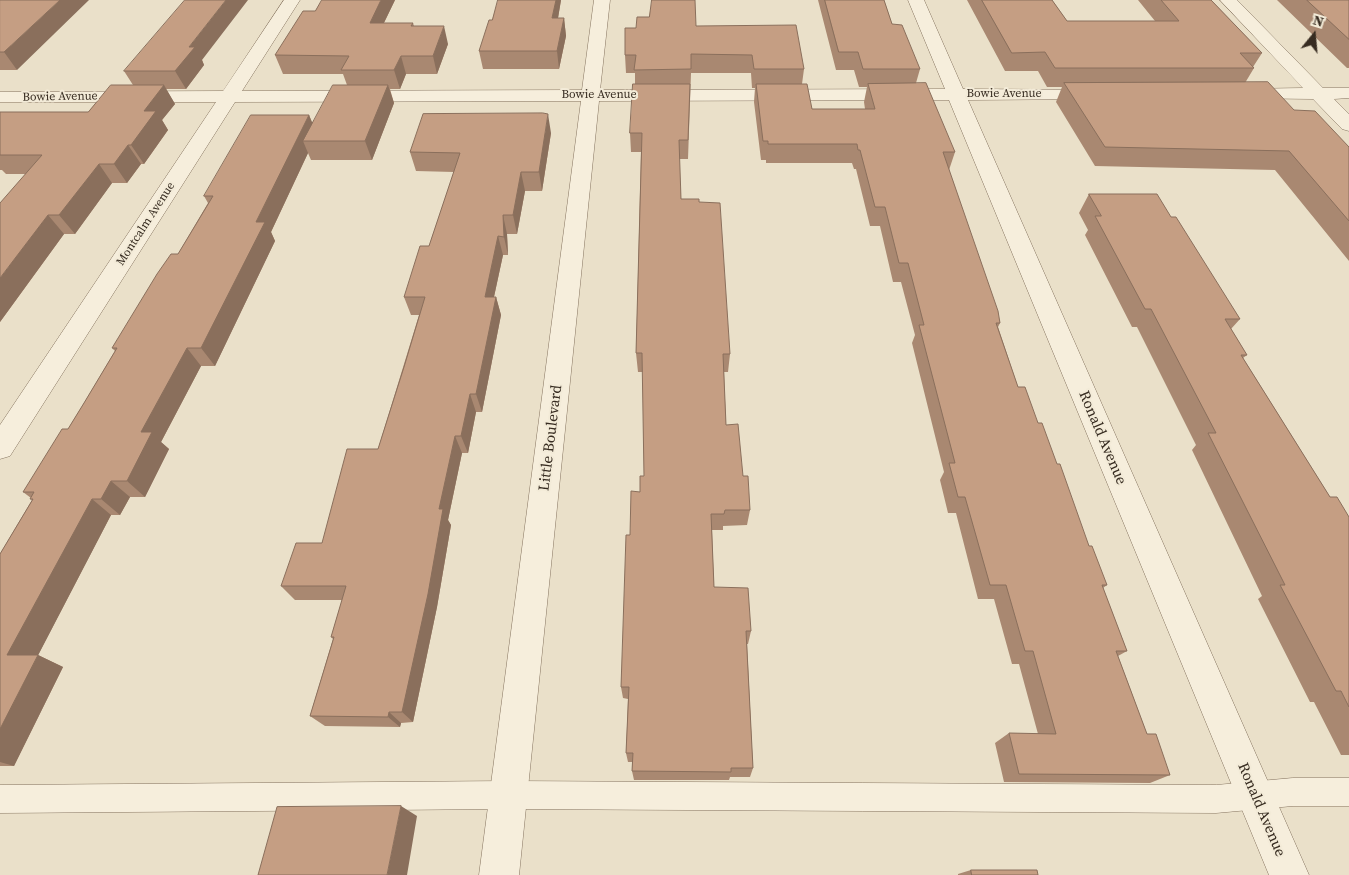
<!DOCTYPE html>
<html>
<head>
<meta charset="utf-8">
<style>
  body { margin:0 }
  #map { position:relative; width:1349px; height:875px; overflow:hidden; background:#eae0c9; font-family:"Source Serif 4",serif }
  canvas { display:block }
  .north { position:absolute; left:1289px; top:10px; width:50px; height:50px; -webkit-text-stroke:4px #f3ebd8; paint-order:stroke; rotate:17deg; font-size:14px; font-weight:700; line-height:20px; text-align:center; color:#372c21 }
  .north::after { content:''; display:block; margin:auto; width:18px; height:22px; background:#372c21; clip-path:polygon(50% 0,100% 100%,50% 72%,0 100%) }
</style>
</head>
<body>
<div id="map">
<canvas width="1349" height="875"></canvas>
<div class="north">N</div>
</div>
<script>
const context = document.querySelector('canvas').getContext('2d');
context.lineJoin = 'round';
function stroke(path, color, width, dash) { context.strokeStyle = color; context.lineWidth = width; context.lineCap = dash ? 'butt' : 'round'; context.setLineDash(dash || []); context.stroke(path); }
function fill(path, color) { context.fillStyle = color; context.fill(path, 'evenodd'); }
function label(font, color, halo, rows, align = 'center') {
  context.font = font + ' "Source Serif 4",serif'; context.lineWidth = 4; context.setLineDash([]); context.textBaseline = 'middle'; context.strokeStyle = halo; context.fillStyle = color; for (const [text, x, y, turn = 0] of rows) {
    context.save(); context.translate(x, y); context.rotate((+turn || 0) * Math.PI / 180); context.textAlign = isNaN(turn) ? turn : align; if (halo) context.strokeText(text, 0, 0); context.fillText(text, 0, 0); context.restore();
  }
}
const lane = new Path2D(`
  M1293,778H1349V806H1293L1216,813L509,809L0,813V785L509,781L1216,785Z`);
const street = new Path2D(`
  M284,0H300L242,91L582,90L594,0H610L600,90L945,89L908,0H924L963,89L1104,90L1107,94L1104,98L1098,99L968,100L1309,875H1269L949,100L599,101L519,875H479L581,101L235,102L10,456L0,459V425L216,102H0V92L223,91Z
  M1220,0H1237L1323,88H1349V98L1334,99L1349,114V131L1342,129L1313,99L1235,98L1232,94L1235,90L1241,89L1303,88Z`);
const wall = new Path2D(`
  M0,0L17,70H0Z
  M395,0L384,23H413L414,26L448,44L437,74H406L400,89H390L394,103L372,160H311L308,153L271,232L275,241L215,366H201L161,442L169,449L145,497H130L120,515H111L38,655L63,667L14,766H0V554L32,500L30,499L31,498L23,492L68,429L84,403L115,351L112,348L178,254L208,203L204,196L309,115L312,123L347,85L343,74H283L275,55L315,11Z
  M561,0L558,18H564L566,36L559,69H483L479,51L492,20Z
  M818,0H884L892,24L920,69L916,83L955,152L949,170L1000,323L998,327L1018,387L1038,423L1089,546L1107,585L1103,588L1127,651L1118,656L1147,734L1170,775L1150,783L1004,782L995,743L1009,733L1038,734L1019,664H1012L994,599H978L956,513H948L940,480L944,472L912,343L915,335L901,282H893L880,226H870L856,169H854L852,163H766V160H761L754,102L755,88H752L751,73H691L688,159H679L681,199L699,202L730,354L728,372H724L726,425L743,476L750,510L747,525L723,526V530H712L714,587L751,631L748,644H747L753,768L750,777H730L729,780H634L632,771V762H628L626,753L628,699L623,698L621,687L630,535L640,492L644,476L643,372H638L636,353L641,152H631L630,133L635,84V73H626L625,55L636,28L696,26L804,69L802,84L812,109H865L864,102L867,87H859L854,70H836Z
  M967,0H1052L1067,21H1155L1138,0H1211L1262,53L1253,67L1254,68L1245,83L1294,110L1349,147V261L1275,170L1095,166L1056,102L1062,87H1047L1038,71H1005Z
  M1277,0H1349V68H1347Z
  M202,60L204,65L186,89H166L175,104L162,120L168,130L144,164H141L127,183H112L75,234H64L0,322L25,174H6L2,170H0V112H88L133,85L124,71Z
  M551,133L542,191H525L517,234H507L508,255H503L494,297H496L501,315L482,412H476L468,453H462L448,520L451,525L437,607L413,722L401,723L400,727L325,726L310,716L333,639L331,637L342,600H295L281,586L322,543L378,449L419,315H411L404,297L429,246L454,172L416,171L410,152Z
  M1089,194L1171,217L1240,319L1231,329L1247,355L1243,358L1330,497L1349,517V755H1341L1314,702H1310L1258,599L1262,596L1192,450L1196,445L1137,327H1132L1085,235L1088,230L1079,213Z
  M971,870L1038,875H958V874Z`);
const shadedWall = new Path2D(`
  M60,0H89L17,70L4,52Z
  M226,0H248L202,60L204,65L186,89L175,71L189,47Z
  M381,0H395L375,41L370,23Z
  M556,0H561L555,36L552,18Z
  M564,18L566,36L559,69L557,51Z
  M444,26L448,44L437,74L433,56Z
  M401,56L406,74L400,89L394,70Z
  M164,85L175,104L162,120L168,130L144,164L131,145L144,111Z
  M388,85L394,103L372,160L365,141Z
  M548,114L551,133L542,191L539,172Z
  M309,115L317,134L303,141L308,153L271,232L275,241L215,366L201,348L256,222Z
  M128,145L141,164L127,183L114,164Z
  M99,164L112,183L75,234L59,215Z
  M521,172L525,191L517,234L513,215Z
  M48,215L64,234L0,322V278Z
  M503,215L507,234L508,255L504,237Z
  M498,236L503,255L490,315L485,297Z
  M496,297L501,315L482,412L476,394Z
  M187,348L201,366L161,442L169,449L145,497L127,481L141,432Z
  M470,394L476,412L468,453L461,436Z
  M455,436L462,453L448,520L451,525L437,607L413,722L402,712L439,509Z
  M111,481L130,497L120,515L101,499Z
  M92,499L111,515L32,667L7,655Z
  M38,655L63,667L14,766L0,762V729Z
  M389,712L401,723L400,727L388,717Z
  M401,806L417,816L407,875H387Z`);
const building = new Path2D(`
  M0,0H60L4,52H0Z
  M185,0H226L189,47H195L175,71H124Z
  M322,0H381L370,23H413L411,26H444L433,56H401L394,70H341L349,56L275,55L303,11H315Z
  M498,0H556L552,18H564L557,51H479L489,20H492Z
  M652,0H695L696,26L796,25L804,69H754L752,55L691,54V69L634,70L636,55H625V28H636L637,17H649Z
  M825,0H884L892,24L902,25L920,69H863L858,52H839Z
  M982,0H1052L1067,21H1179L1161,0H1211L1262,53H1240L1254,68H1055L1045,52L1012,53Z
  M1307,0H1349V39Z
  M1268,82L1294,110L1315,111L1349,147V221L1289,151L1105,147L1064,83Z
  M926,83L955,152H943L998,311L1000,323H996L1018,387H1025L1038,423H1042L1057,464H1060L1089,546H1092L1107,585H1102L1127,651H1116L1147,734H1156L1170,775L1019,774L1009,733L1056,734L1033,651H1025L1006,585H990L965,497H958L949,463H955L919,325H924L908,263H899L885,207H875L860,150H858L857,144H768V141H763L756,84H807L812,109H875L868,84Z
  M633,84H690L688,140H679L681,199H699V202L720,203L730,354H723L726,425L738,424L743,476H748L750,510H725L724,514H711L714,587L748,588L751,631H746L753,768H731V772L632,771L633,753H626L629,687H621L626,535H630L631,491L640,492V476H644L642,353H636L642,133H630Z
  M111,85H164L144,111H156L131,145H128L114,164H99L59,215H48L0,278V203L42,155H0V112H88Z
  M333,85H388L365,141H303Z
  M543,113L548,114L539,172H521L513,215H503L504,237L498,236L485,297H496L476,394H470L461,436H455L439,509H443L428,594L402,712H389L388,717L310,716L334,637H331L346,586H281L296,543H322L347,449H378L404,367L425,297H404L420,246H429L460,153L410,152L423,114Z
  M251,115H309L256,222H265L201,348H187L141,432H152L127,481H111L101,499H92L7,655H38L0,729V554L33,499H30L34,492H23L62,429H68L84,403L117,348H112L157,274L171,254H178L213,196H204Z
  M1089,194H1157L1171,217H1176L1240,319H1225L1247,355H1241L1330,497H1337L1349,517V707L1341,691H1336L1280,585H1285L1208,433H1216L1151,309H1145L1095,216H1101Z
  M401,806L387,875H258L277,807Z
  M971,870H1037L1038,875H972Z`);
const farStreetnames = [
  ["Bowie Avenue",1004,94],
  ["Bowie Avenue",599,95],
  ["Bowie Avenue",60,97,-1],
  ["Montcalm Avenue",146,224,-57]
];
const streetNames = [
  ["Little Boulevard",551,438,-83],
  ["Ronald Avenue",1102,438,67],
  ["Ronald Avenue",1261,810,67]
];
stroke(lane, '#85735f', 1);
stroke(street, '#85735f', 1);
fill(lane, '#f6eedc');
fill(street, '#f6eedc');
fill(wall, '#a98871');
fill(shadedWall, '#8a6f5c');
fill(building, '#c59e83');
stroke(building, '#8a6f5c', 1);
label('12px', '#372c21', '#f3ebd8', farStreetnames);
label('15px', '#372c21', '#f3ebd8', streetNames);
</script>
</body>
</html>
